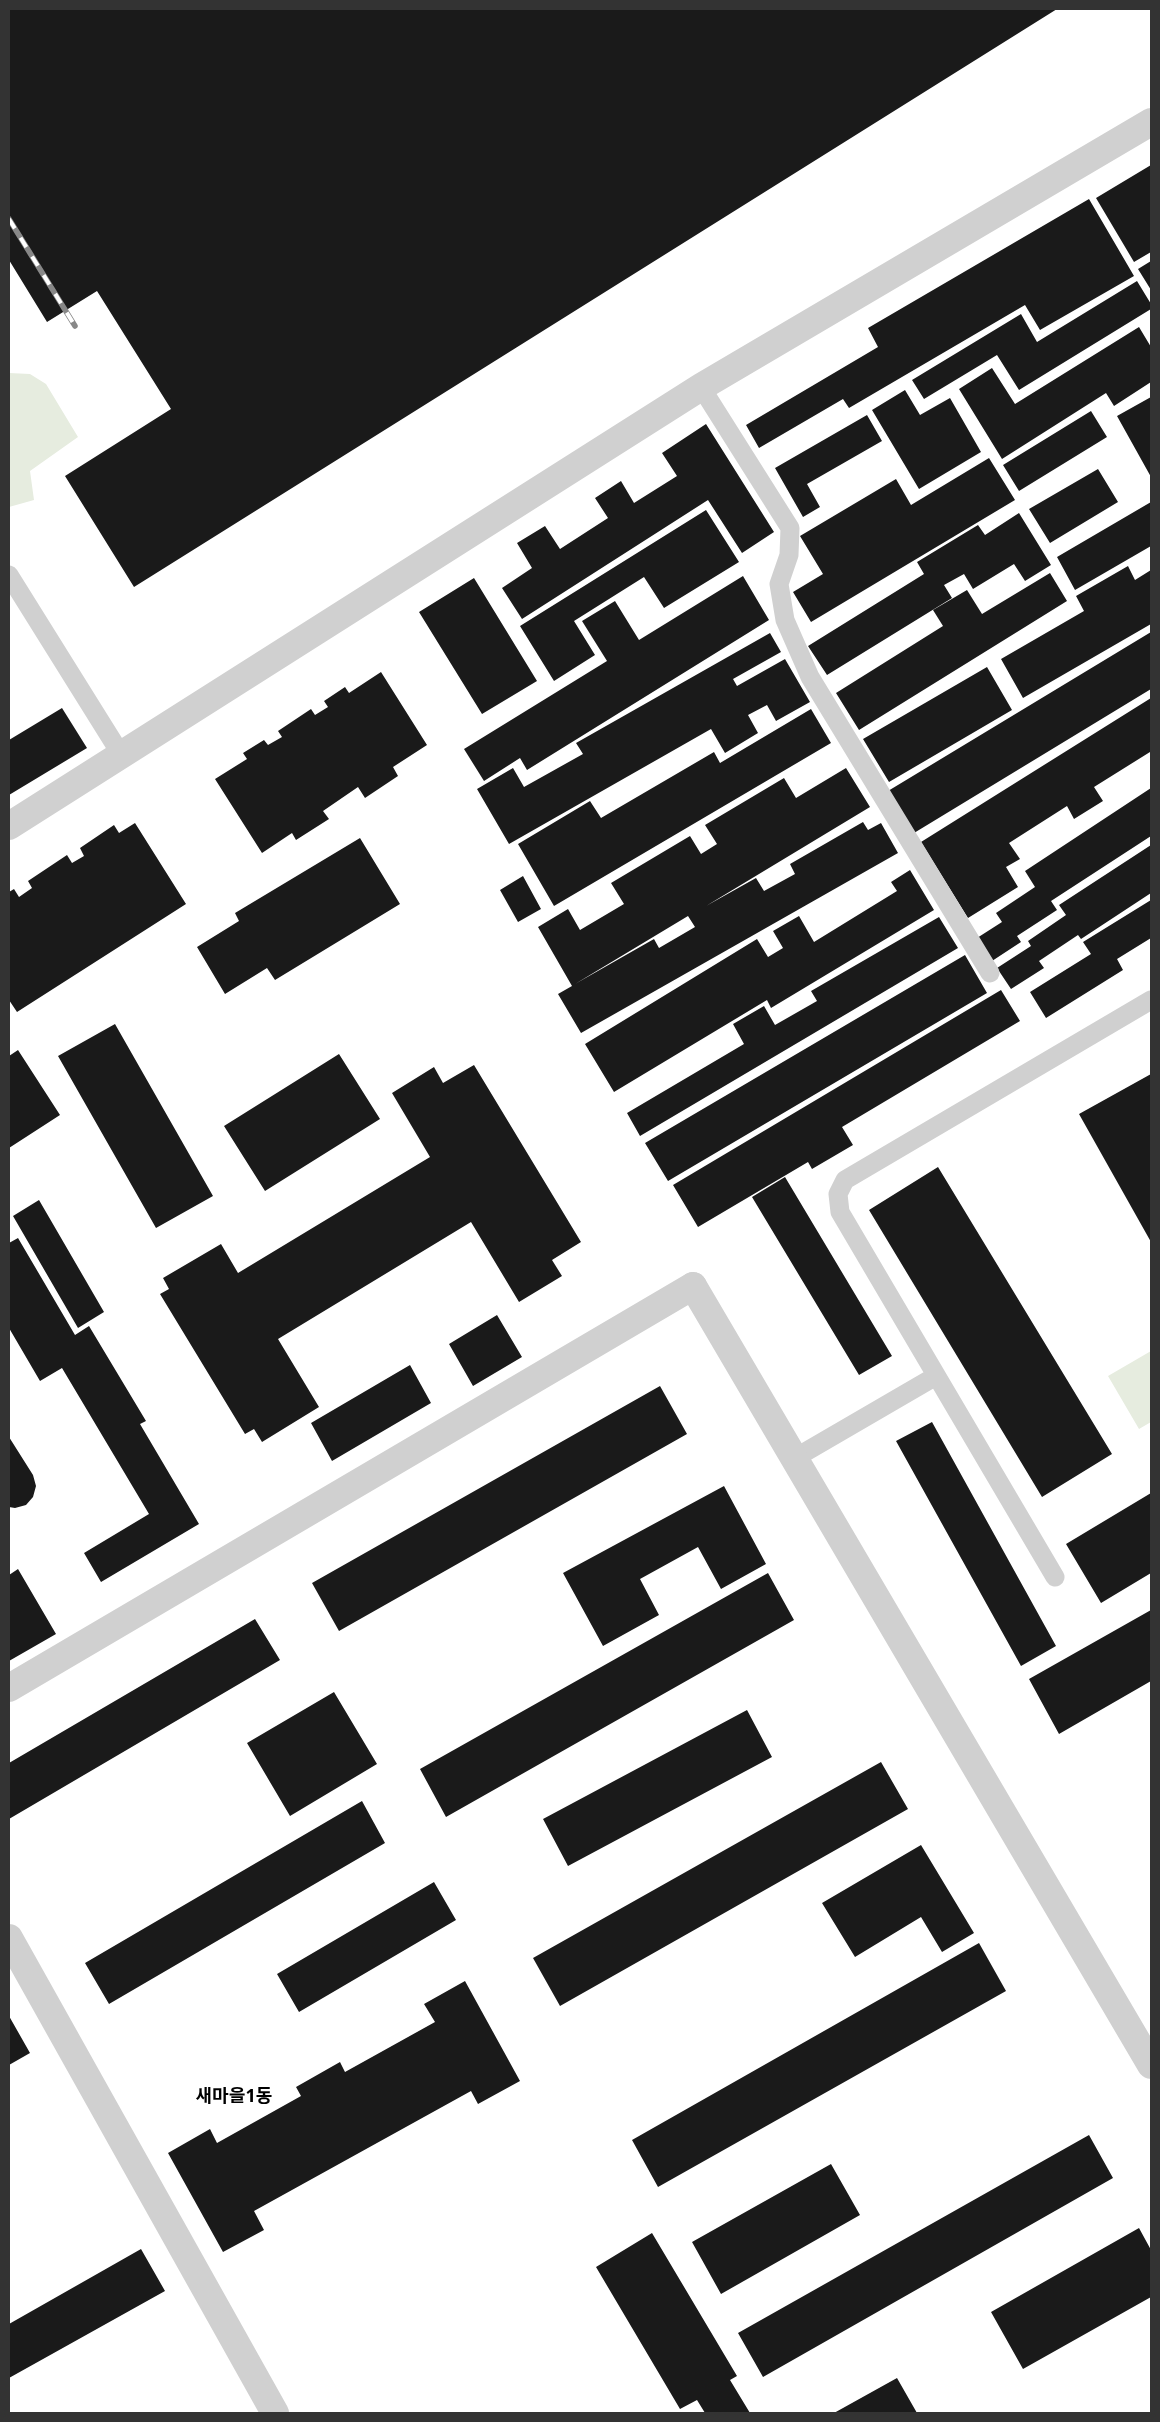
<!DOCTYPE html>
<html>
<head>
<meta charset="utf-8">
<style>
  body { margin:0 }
  #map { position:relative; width:1160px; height:2422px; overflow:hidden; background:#fff; font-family:"Noto Sans",sans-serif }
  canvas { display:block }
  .frame { position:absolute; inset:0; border:10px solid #333; pointer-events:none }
</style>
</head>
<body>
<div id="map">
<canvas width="1160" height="2422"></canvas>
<div class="frame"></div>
</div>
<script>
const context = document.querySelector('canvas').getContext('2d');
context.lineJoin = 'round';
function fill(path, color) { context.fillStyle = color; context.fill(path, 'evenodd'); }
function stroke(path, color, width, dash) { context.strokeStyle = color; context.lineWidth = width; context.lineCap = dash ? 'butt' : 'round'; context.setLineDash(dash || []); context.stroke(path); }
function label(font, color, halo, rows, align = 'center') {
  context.font = font + ' "Noto Sans","Noto Sans KR",sans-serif'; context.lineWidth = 5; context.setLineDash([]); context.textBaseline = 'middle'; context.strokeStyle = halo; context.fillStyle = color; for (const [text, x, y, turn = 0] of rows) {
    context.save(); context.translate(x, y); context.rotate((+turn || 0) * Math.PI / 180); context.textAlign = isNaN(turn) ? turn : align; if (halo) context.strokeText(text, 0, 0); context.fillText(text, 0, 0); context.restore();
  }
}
const green = new Path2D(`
  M9,373L30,374L46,384L78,437L30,471L34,500L9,507Z
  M1151,1351V1422L1139,1429L1108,1376Z`);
const building = new Path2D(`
  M9,9H1057L134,587L65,476L171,409L97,291L47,322L9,260Z
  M1151,165V252L1134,262L1096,198Z
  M1089,199L1134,276L1040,330L1025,305L849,408L843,399L759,448L746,425L878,347L868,328Z
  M1151,261V290L1138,269Z
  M1137,281L1151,304V309L1019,390L997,355L924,399L912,380L1021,314L1037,342Z
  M1139,327L1151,347V382L1114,406L1106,393L1002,459L959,389L992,368L1015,404Z
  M905,390L920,415L950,398L981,452L919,489L872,410Z
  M1151,397V477L1117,416Z
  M1091,411L1107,437L1019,491L1003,465Z
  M867,415L882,441L807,484L820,507L803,517L775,468Z
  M706,424L774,532L742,553L708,500L522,619L502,588L532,568L517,543L545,526L560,549L608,518L595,498L621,481L634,503L677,476L662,453Z
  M989,458L1015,500L811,622L793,592L823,574L800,536L896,479L911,505Z
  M1098,469L1118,502L1050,543L1029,509Z
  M1151,502V546L1075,590L1057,557Z
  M706,510L739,562L664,608L644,577L574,621L595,655L554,681L520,626Z
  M1019,513L1051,565L1025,581L1014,564L973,589L964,574L944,585L952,598L827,675L808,646L924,574L917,562L978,525L985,535Z
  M1128,566L1135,580L1151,570V624L1023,698L1001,659L1084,611L1076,596Z
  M1050,573L1067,601L859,730L836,693L943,626L933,610L967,590L982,614Z
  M743,576L769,620L527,770L520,758L484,781L464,749L607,661L582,621L615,601L639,640Z
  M474,578L537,681L482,714L419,612Z
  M1151,632V689L914,833L888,791Z
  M770,633L781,652L733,679L737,686L785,659L810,702L776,721L767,705L748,715L758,733L725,753L711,729L509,844L477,789L513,768L524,787L583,754L576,743Z
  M987,667L1012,710L889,782L863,739Z
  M381,672L427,745L393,767L398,776L365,798L358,787L323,811L329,819L296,840L292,833L262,853L215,779L247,759L243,753L264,740L268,745L282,737L278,731L311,709L315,715L328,707L324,701L345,687L349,693Z
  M1151,698V754L1150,752L1094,787L1103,801L1074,819L1067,806L1009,843L1020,859L1006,867L1018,887L968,918L921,842Z
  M62,708L87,748L9,795V740Z
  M811,709L831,743L554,906L518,844L590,801L601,818L714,752L720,763Z
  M846,768L870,807L706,906L756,878L764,891L795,874L790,864L863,822L868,830L881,823L898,853L581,1033L558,994L572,986L538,927L568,909L580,930L624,904L611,883L690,836L701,854L717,844L705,825L784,778L796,798ZM688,916L695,927L659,948L654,939L575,984Z
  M1151,788V836L1051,901L1057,910L1017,936L1021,942L992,961L977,938L1002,922L996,913L1035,887L1025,871Z
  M135,823L186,904L17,1012L9,1000V892L14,889L19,897L32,888L28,881L67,855L72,863L84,856L80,848L114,825L119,833Z
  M360,838L400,904L275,980L267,968L225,994L197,947L239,921L235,913Z
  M1151,845V893L1081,939L1078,935L1039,961L1044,968L1011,989L997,968L1031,946L1028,941L1066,915L1059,905Z
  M910,870L934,910L771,1008L767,1000L614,1092L585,1044L757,939L768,957L783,948L773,931L799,916L814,942L897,891L891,882Z
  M523,876L541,909L518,922L500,890Z
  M1151,900V938L1117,959L1123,970L1046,1018L1030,992L1091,954L1083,942Z
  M939,917L958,948L640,1136L627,1113L744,1044L733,1024L764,1006L775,1025L817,1001L811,991Z
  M965,955L987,993L668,1181L645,1143Z
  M1001,990L1020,1021L842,1127L853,1145L812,1169L808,1162L698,1227L673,1185Z
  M115,1024L213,1196L156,1228L58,1056Z
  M18,1050L60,1115L9,1148V1056Z
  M339,1054L380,1119L265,1191L224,1126Z
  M474,1065L581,1242L552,1260L562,1276L519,1302L471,1222L278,1339L319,1407L262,1442L254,1429L245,1434L160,1294L169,1289L163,1278L221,1244L238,1273L430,1157L392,1093L434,1067L443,1083Z
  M1151,1074V1242L1079,1114Z
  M938,1167L1112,1454L1042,1497L869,1210Z
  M785,1177L892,1356L859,1375L752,1197Z
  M39,1200L104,1312L78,1328L13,1216Z
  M18,1238L75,1335L89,1326L146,1421L140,1424L199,1524L101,1582L84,1553L149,1514L62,1368L40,1381L9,1328V1243Z
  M497,1315L522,1357L473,1386L449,1344Z
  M410,1365L431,1403L332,1461L311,1423Z
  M660,1386L687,1434L339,1631L312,1583Z
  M932,1422L1056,1646L1021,1666L896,1441Z
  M9,1437L33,1475L36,1486L33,1497L26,1505L15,1508L9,1507Z
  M724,1486L766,1564L721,1589L698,1547L640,1579L659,1615L603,1646L563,1573Z
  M1151,1493V1573L1101,1603L1066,1544Z
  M18,1569L56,1634L9,1661V1575Z
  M768,1573L794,1620L446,1817L420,1769Z
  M1151,1610V1681L1059,1734L1029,1679Z
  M255,1619L280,1660L9,1819V1763Z
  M334,1692L377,1764L290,1816L247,1743Z
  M747,1710L772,1757L568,1866L543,1819Z
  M881,1762L908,1809L560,2006L533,1958Z
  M362,1801L385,1843L109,2004L85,1963Z
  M921,1845L974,1933L942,1952L921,1917L855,1957L822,1903Z
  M434,1882L456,1920L299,2012L277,1974Z
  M979,1943L1006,1991L658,2187L632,2140Z
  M465,1981L520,2081L478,2104L471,2091L254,2211L264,2230L223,2252L168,2153L210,2129L217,2143L301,2096L296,2087L340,2062L345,2072L435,2022L424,2004Z
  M9,2016L30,2053L9,2065Z
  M1089,2135L1113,2178L763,2377L738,2333Z
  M831,2164L860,2215L721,2294L692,2242Z
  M1139,2228L1151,2250V2297L1023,2369L991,2312Z
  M652,2233L737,2376L730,2380L750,2413H705L697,2400L680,2409L596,2267Z
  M141,2249L165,2291L9,2378V2324Z
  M897,2378L917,2413H834Z`);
const service = new Path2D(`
  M701,387L790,528L789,555L779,584L785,620L810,677L990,973
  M9,575L122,756
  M795,1458L936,1376
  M1055,1577L840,1212L838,1194L845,1180L1151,1000`);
const minor = new Path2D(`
  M9,826L701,387L1151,122
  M9,1688L693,1286
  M9,1938L275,2413`);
const tertiary = new Path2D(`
  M693,1286L1151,2065`);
const rail = new Path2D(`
  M9,219L75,326`);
const quarterNames = [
  ["새마을1동",234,2097]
];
fill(green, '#e6ecdf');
fill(building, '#1a1a1a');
stroke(service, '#d0d0d0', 19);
stroke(minor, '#d0d0d0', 28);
stroke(tertiary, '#d0d0d0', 28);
stroke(rail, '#888', 5.5);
stroke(rail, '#fff', 4, [11]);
label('bold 18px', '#000', '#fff', quarterNames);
</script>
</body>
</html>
